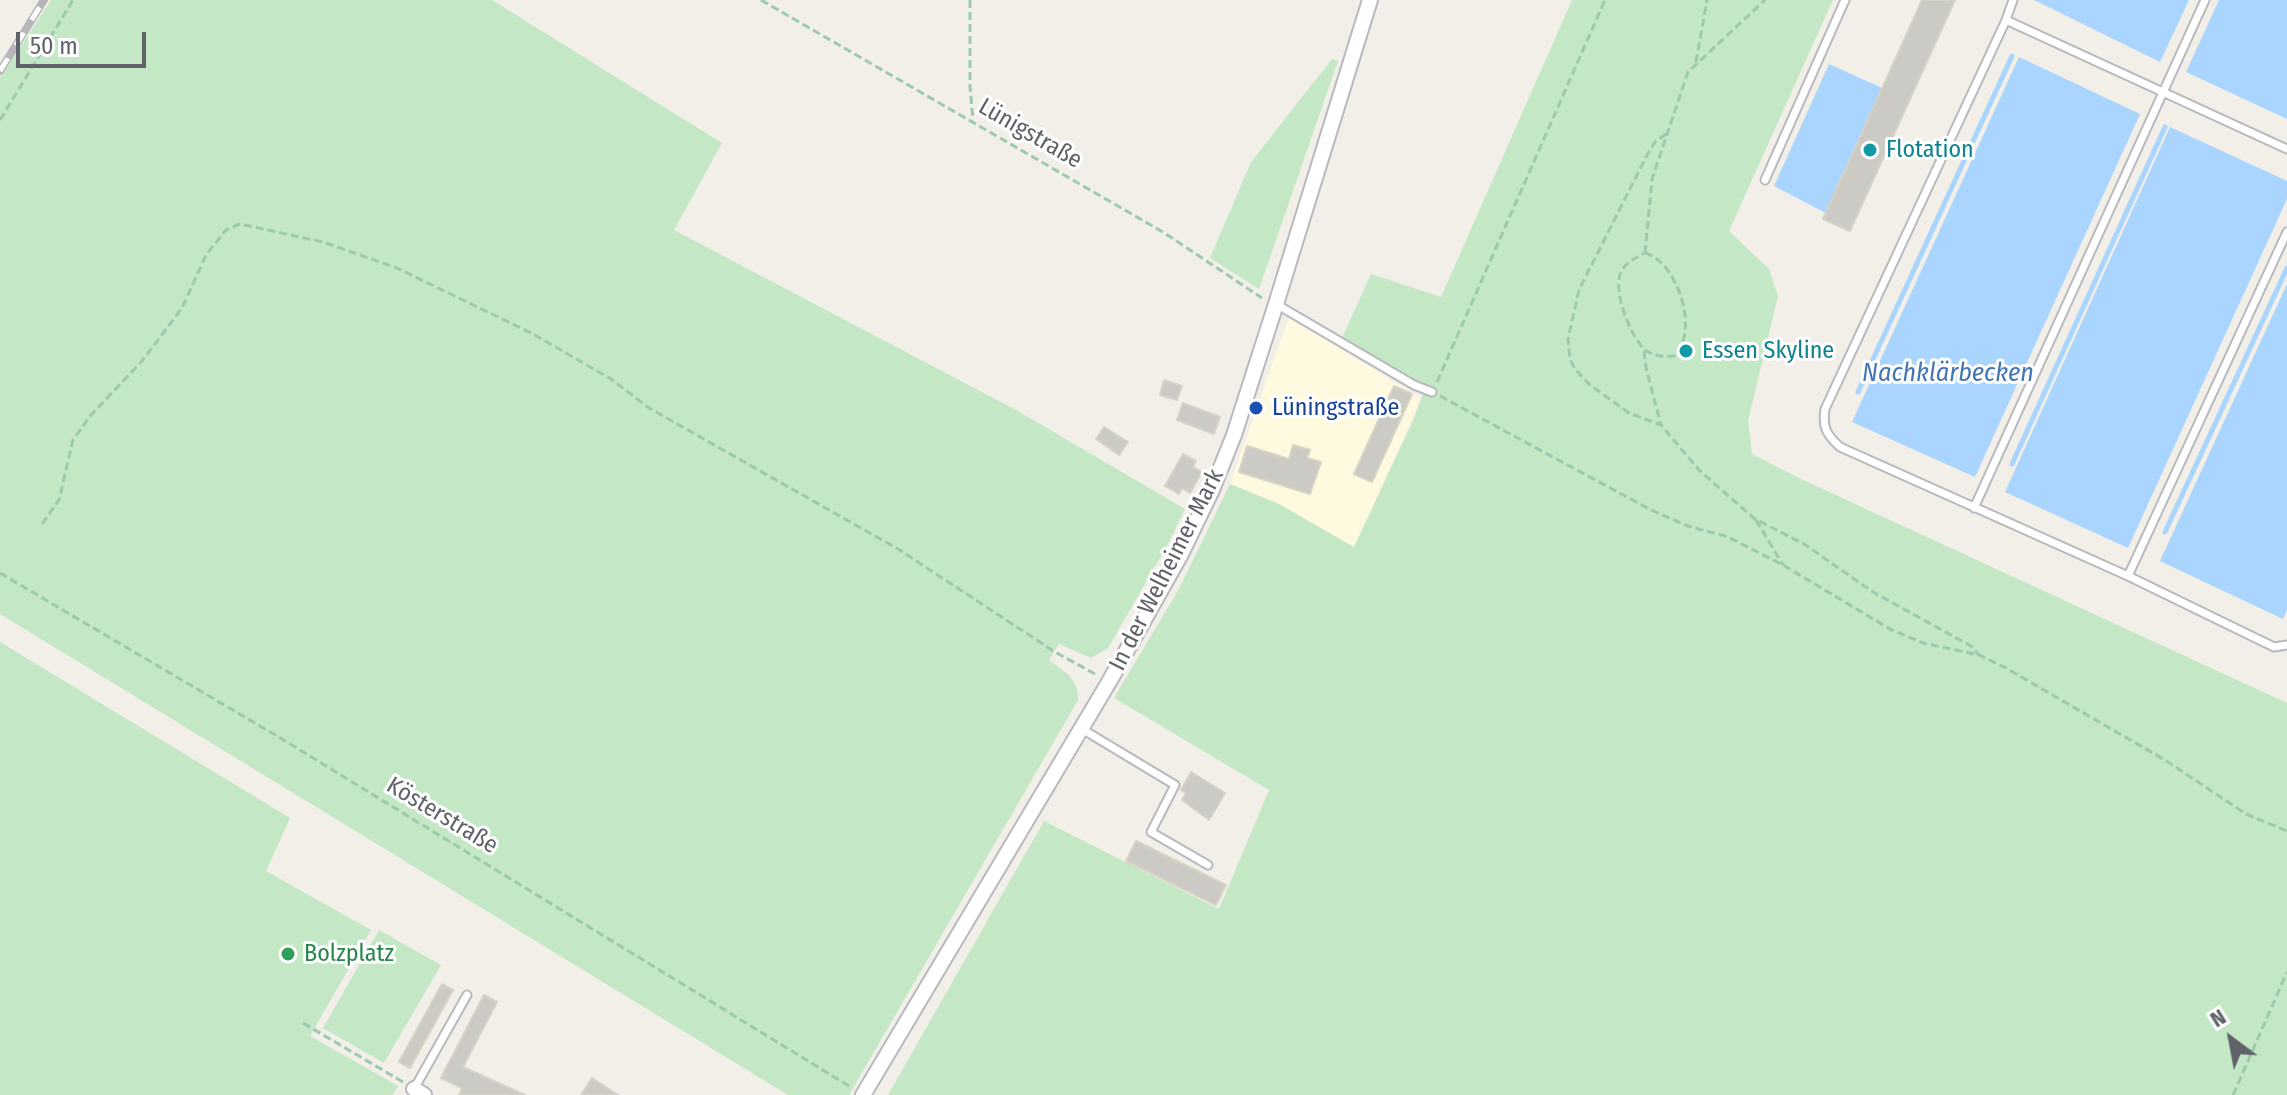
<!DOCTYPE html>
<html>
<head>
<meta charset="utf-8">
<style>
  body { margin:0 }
  #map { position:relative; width:2287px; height:1095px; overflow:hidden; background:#f1efe8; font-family:"Fira Sans Condensed",sans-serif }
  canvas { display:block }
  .north { position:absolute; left:2191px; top:999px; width:80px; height:80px; -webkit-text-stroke:6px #fff; paint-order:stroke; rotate:328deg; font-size:22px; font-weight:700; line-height:32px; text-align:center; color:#5f6268 }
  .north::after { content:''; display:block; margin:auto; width:28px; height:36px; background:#5f6268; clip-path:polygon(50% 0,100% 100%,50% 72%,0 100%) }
  .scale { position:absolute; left:16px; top:32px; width:130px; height:36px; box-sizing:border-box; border:4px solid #5f6268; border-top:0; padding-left:10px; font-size:24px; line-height:28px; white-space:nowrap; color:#5f6268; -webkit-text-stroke:6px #fff; paint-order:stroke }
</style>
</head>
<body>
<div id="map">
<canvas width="2287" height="1095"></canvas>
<div class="north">N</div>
<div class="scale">50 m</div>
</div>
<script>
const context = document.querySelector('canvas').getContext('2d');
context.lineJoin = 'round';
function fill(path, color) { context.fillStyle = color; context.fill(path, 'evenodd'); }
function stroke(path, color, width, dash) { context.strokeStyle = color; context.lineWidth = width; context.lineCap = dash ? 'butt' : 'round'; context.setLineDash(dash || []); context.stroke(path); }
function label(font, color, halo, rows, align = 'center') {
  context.font = font + ' "Fira Sans Condensed",sans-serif'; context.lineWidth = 6; context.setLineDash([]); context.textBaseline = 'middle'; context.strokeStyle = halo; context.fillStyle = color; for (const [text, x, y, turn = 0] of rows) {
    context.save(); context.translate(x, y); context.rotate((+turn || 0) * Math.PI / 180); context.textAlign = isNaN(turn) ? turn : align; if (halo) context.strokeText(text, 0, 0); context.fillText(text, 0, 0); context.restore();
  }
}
const commercial = new Path2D(`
  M1289,317L1421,399L1354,548L1279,504L1230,484Z`);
const green = new Path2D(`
  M51,0H492L722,143L674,230L1018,411L1185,509L1169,542L1108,648L1091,658L1059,644L1049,660C1064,672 1079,678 1078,700L849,1095H788L0,614V78Z
  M1572,0H1833L1729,231L1769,269L1778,296L1748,421L1752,454L1801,479L2287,703V1095H888L1044,821L1219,909L1269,790L1114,698L1179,589L1230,484L1279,504L1354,547L1412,423L1426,386L1342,338L1371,274L1441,297Z
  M1332,59L1338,61L1259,289L1210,258L1251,162Z
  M0,642L290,818L266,871L371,930L310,1036L398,1086L392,1095H0Z
  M379,930L441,965L384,1063L323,1028Z`);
const water = new Path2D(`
  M2034,0H2189L2160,62Z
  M2219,0H2287V119L2186,72Z
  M2019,57L2140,114L1975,477L1852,422Z
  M1829,64L1882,88L1826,213L1774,186Z
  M2170,127L2287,181V199L2128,548L2005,492Z
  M2287,284V610L2283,619L2160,561Z`);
const stream = new Path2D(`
  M1858,392L2012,56
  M2012,464L2165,127
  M2165,532L2287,268`);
const building = new Path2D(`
  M1922,0H1955L1850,231L1823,219Z
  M1164,380L1182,386L1177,400L1160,395Z
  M1394,386L1412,394L1372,482L1354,474Z
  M1183,403L1220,417L1214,434L1177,420Z
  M1104,427L1128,442L1119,455L1096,439Z
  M1293,445L1310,450L1307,458L1321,462L1310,494L1239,472L1247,446L1289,459Z
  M1183,454L1196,461L1193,467L1202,472L1190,493L1182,488L1179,494L1165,486Z
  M1191,772L1225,793L1209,820L1182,800L1186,793L1181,790Z
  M1136,841L1226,885L1216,905L1126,861Z
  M442,984L453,990L410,1068L399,1062Z
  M484,995L497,1002L463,1067L525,1095H459L462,1088L441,1078Z
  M592,1078L618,1095H581Z`);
const path = new Path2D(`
  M761,0L1163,232L1262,298
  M970,0V86L973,120
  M1696,62L1707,0
  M0,120L73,0
  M1666,134L1655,142L1647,155L1579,290L1568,339L1570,359L1575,369L1590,385L1629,413L1661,425L1700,471L1755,519L1804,544L1873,592L1971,646L1979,655
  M1645,253L1652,179L1688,72L1765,0
  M1645,253C1678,262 1700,332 1674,356C1663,357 1652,356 1644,349C1630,335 1612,290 1621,272C1626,262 1636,258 1645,253Z
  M1644,351L1646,368L1661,425
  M1437,382L1605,0
  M1440,396L1651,510L1688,526L1728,537L1783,565L1890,629L1923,643L1979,655L2004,667L2165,760L2246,814L2287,831
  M1756,520L1783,565
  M42,524L59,500L73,440L91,415L142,361L167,328L182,308L206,255L226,230L240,224L323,242L397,268L533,334L611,379L649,408L898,549L1055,652L1095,674
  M0,573L282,739L849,1086
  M303,1023L403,1082
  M2233,1095L2287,972`);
const service = new Path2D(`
  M2006,20L2013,0
  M2287,149L2006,20L1825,409C1822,428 1827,435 1840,447L2128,576L2274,647L2287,645
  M1765,180L1845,0
  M1276,304L1414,385L1432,392
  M1974,508L2205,0
  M2128,576L2287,232
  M1082,729L1175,785L1151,832L1208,865
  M414,1089L467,995`);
const minor = new Path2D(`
  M414,1089L424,1095
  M863,1095L1109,682L1181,554L1212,490L1234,435L1276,304L1370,0`);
const rail = new Path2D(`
  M0,71L44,0`);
const markers = [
  [1870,150,8,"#0f9aa8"],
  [1686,351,8,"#0f9aa8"],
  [1256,408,8,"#1a4fb4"],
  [288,954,8,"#2e9e5b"]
];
const streetNames = [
  ["Lünigstraße",1030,134,30],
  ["In der Welheimer Mark",1167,570,-63],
  ["Kösterstraße",442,816,31]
];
const cultureNames = [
  ["Flotation",1886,150],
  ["Essen Skyline",1702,351]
];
const transitNames = [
  ["Lüningstraße",1272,408]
];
const leisureNames = [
  ["Bolzplatz",304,954]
];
const waterNames = [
  ["Nachklärbecken",1948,374]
];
fill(commercial, '#fef9df');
fill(green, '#c4e8c6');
fill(water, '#a9d5ff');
stroke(stream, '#a9d5ff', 5);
fill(building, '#cccac5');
stroke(building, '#d6d2c5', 2);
stroke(service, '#b8b9be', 11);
stroke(minor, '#b8b9be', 18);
stroke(path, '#9dc9ac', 3, [8, 4]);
stroke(service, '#fff', 7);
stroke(minor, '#fff', 14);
stroke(rail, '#b6b6b8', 8);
stroke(rail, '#fff', 5, [15]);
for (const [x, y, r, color] of markers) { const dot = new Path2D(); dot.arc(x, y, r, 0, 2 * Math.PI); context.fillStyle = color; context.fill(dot); stroke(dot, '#fff', 3); }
label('24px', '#5f6268', '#fff', streetNames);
label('24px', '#0d838f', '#fff', cultureNames, 'left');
label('24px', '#164399', '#fff', transitNames, 'left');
label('24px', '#27864d', '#fff', leisureNames, 'left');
label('italic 26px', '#4374b3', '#fff', waterNames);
</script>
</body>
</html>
